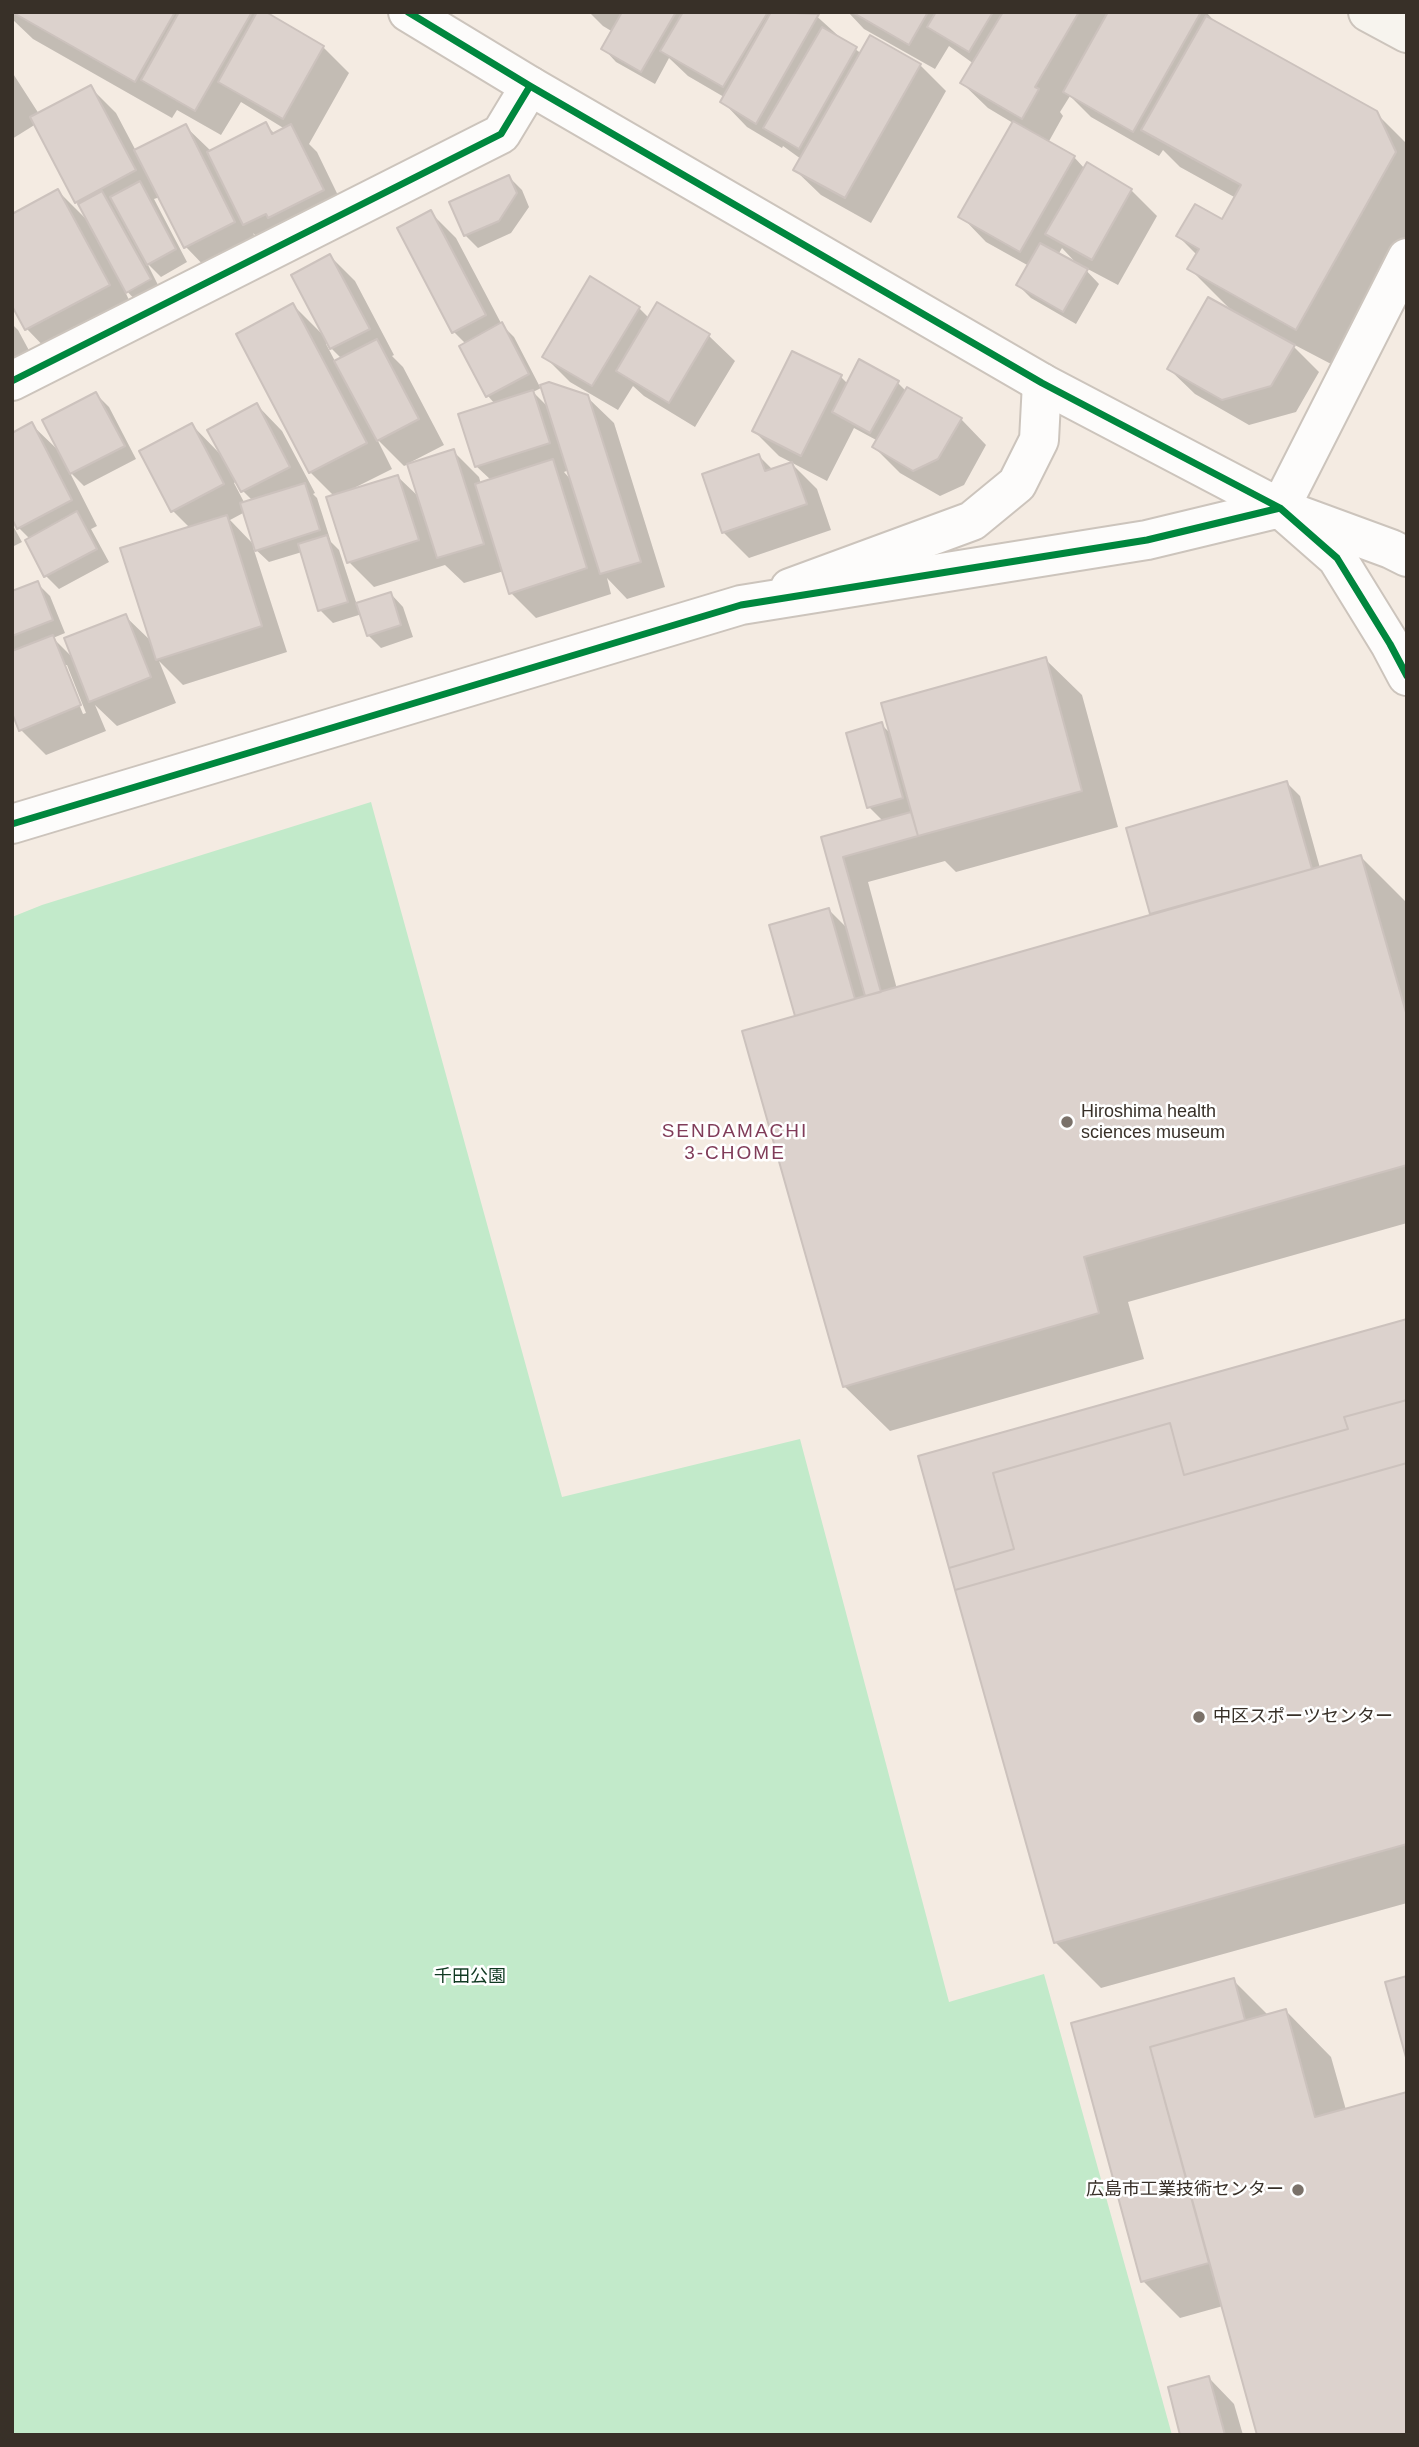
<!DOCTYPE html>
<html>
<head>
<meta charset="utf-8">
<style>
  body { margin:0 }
  #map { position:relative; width:1419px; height:2447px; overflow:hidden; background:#f4ebe2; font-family:Arial,sans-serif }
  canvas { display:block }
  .frame { position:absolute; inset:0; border:14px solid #383028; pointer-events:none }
</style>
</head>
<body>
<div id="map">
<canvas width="1419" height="2447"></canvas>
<div class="frame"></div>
</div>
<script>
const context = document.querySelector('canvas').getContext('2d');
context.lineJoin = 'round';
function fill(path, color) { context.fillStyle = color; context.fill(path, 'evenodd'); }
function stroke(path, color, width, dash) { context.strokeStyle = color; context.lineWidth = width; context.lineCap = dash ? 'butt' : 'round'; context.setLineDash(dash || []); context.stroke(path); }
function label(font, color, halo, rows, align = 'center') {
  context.font = font + ' Arial,"Noto Sans JP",sans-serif'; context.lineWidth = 5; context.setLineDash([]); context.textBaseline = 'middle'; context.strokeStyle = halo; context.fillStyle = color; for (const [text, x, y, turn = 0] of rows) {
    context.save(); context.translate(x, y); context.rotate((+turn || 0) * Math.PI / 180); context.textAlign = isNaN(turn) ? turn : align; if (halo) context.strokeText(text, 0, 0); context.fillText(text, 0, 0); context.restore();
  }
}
const green = new Path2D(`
  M371,802L562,1497L800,1439L949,2002L1044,1974L1172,2435H12V917L42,905Z`);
const shadow = new Path2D(`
  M12,12H262L323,47L349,73L309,144L317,152L348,216L270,250L253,233L260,248L211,273L186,247L160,197L154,199L187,262L161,277L147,263L162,293L140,305L123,287L134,311L52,355L27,329L58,191L89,222L36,124L12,139V72L39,114L90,87L116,113L136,151L185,126L212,152L266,125L275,134L285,129L241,102L221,135L177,110L172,118L33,39L12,19Z
  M589,12H679L683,16L685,12H812L844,41L862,54L920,65L946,91L871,223L821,195L795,170L801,159L783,146L782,148L747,127L722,101L724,97L688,76L669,58L655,84L616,62L604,49L613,32L603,26Z
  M848,12H1206L1219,26L1376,113L1407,144V234L1333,365L1289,342L1319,372L1296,412L1249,425L1195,394L1169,369L1232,311L1190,269L1197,255L1178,236L1222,222L1236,198L1180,167L1163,150L1159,156L1091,117L1070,96L1060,112L1063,116L1048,143L1074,157L1085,169L1131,190L1157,216L1118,285L1082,266L1099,284L1076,324L1031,298L1018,285L1029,266L986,242L961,216L1013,123L988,108L962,83L974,64L949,46L935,69L864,29ZM1062,248L1078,265L1058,255Z
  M509,177L522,190L529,207L511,233L478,248L465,235Z
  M430,212L456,238L502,325L514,337L540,387L549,383L587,397L614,423L665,587L627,599L607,578L611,594L536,618L511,593L504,571L464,583L445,565L374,587L349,562L334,496L310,472L293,305L323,335L330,256L355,281L394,355L392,356L403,367L444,445L411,462L412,464L453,451L479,477L481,484L491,480L476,466L495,404L488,396L466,344L454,332ZM326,344H327L342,359L336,363ZM543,387L550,409L533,392ZM377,439L404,466L409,464L420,498L398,477L356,489V487L392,469ZM569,470L572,481L564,472Z
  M657,305L709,336L735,361L695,427L644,396L633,386L618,410L570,382L544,356L639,308L649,318Z
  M12,324L18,330L32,356L12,367Z
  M793,353L841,377L848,384L897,382L906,391L961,419L986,445L964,485L940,496L900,473L874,447L878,441L854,428L827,481L779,456L754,431Z
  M96,394L109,407L136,459L84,486L69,471L97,526L91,529L109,562L59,589L46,576L30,539L19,528L12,516L32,425L59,451Z
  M257,405L282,431L315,493L313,494L317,498L331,542L339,550L357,605L391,594L403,607L413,637L381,648L368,635L362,614L333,623L320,610L302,552L269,562L253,547L287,652L183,685L159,661L176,703L117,726L95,705L106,731L46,755L21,730L12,708V593L37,583L50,596L65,633L53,638L74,659L125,616L152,642L190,528L173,511L192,425L222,456ZM237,481L243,491L253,501L245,504L234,483ZM245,512L255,546L230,520ZM63,665H67L86,713L83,714Z
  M759,456L773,470L792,464L817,489L831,530L749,558L723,532Z
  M12,524L22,542L12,547Z
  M1045,659L1082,695L1118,827L956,872L945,861L868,882L897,989L1154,916L1152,913L1287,783L1300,796L1320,868L1361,857L1407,903V1223L1128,1302L1144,1359L890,1431L844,1386L797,1017L829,910L848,929L823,838L883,821L869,807L881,724L892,735Z
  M1407,1321V1903L1101,1988L1055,1942Z
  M1233,1980L1269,2016L1286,2011L1331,2057L1346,2110L1223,2306L1180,2318L1143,2281L1073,2024Z
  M1209,2378L1234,2404L1243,2435H1182Z`);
const building = new Path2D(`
  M12,12H175L135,82Z
  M179,12H252L195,111L141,80Z
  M257,12H266L324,46L283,119L218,82Z
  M622,12H676L641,72L601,49Z
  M683,12H768L723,87L660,51Z
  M771,12L819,14L756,124L720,102Z
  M852,12H928L909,45Z
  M936,12H993L969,52L927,27Z
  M1003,12H1079L1035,87L1039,89L1022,119L960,83Z
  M1108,12H1201L1133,132L1063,92Z
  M1206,16L1377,111L1396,152L1296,330L1187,269L1199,249L1176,236L1195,204L1222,219L1241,185L1141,130Z
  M822,27L857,47L799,149L763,128Z
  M870,35L921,64L845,198L793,170Z
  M91,85L136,170L75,203L30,117Z
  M1013,121L1075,156L1020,252L958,217Z
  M266,122L272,134L291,124L324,190L268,218L266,214L243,225L207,152Z
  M186,124L235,222L184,248L134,150Z
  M1087,162L1132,189L1092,260L1045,234Z
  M509,175L517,193L499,221L464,236L449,202Z
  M140,181L176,249L147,265L110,197Z
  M58,189L110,285L25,330L12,306V214Z
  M102,191L151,279L126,293L78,204Z
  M431,210L486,315L452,333L397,228Z
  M1040,243L1088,269L1063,312L1016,285Z
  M330,254L370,329L330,349L291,275Z
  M590,276L640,307L592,386L542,357Z
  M1208,297L1295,345L1271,386L1222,400L1167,369Z
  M657,302L710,334L669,403L616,371Z
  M293,303L367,443L309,473L236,334Z
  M502,322L529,374L486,397L459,346Z
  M377,339L419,419L377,441L334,361Z
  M792,351L842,375L801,456L752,431Z
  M859,359L899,381L870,433L832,412Z
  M549,382L588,395L641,562L600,574L540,385Z
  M907,387L962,418L938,459L913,471L872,447Z
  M533,390L550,443L475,467L458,414Z
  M96,392L125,446L70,474L42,420Z
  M257,403L290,467L241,492L207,430Z
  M32,422L72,500L17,529L12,519V433Z
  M192,423L224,484L171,512L139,451Z
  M454,449L484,544L437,558L407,464Z
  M759,454L765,471L792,462L807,504L722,533L702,474Z
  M553,459L587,568L509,594L475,484Z
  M398,475L419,540L347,563L326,497Z
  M305,483L320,530L255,551L240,503Z
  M77,511L97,549L44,577L25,540Z
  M227,515L262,626L156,660L120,548Z
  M327,535L348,602L318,611L298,544Z
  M38,581L53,620L12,636V591Z
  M391,592L401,625L367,636L356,603Z
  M126,614L151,677L89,702L64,638Z
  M53,635L81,705L19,731L12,713V651Z
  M1046,657L1082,791L918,836L881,703Z
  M882,722L903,798L867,808L846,733Z
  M1287,781L1312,869L1150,914L1126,828Z
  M911,812L918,836L843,857L881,992L865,996L821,837Z
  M1361,855L1407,1016V1165L1084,1257L1099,1313L843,1387L742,1031Z
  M829,908L855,999L795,1016L769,925Z
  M1407,1319V1400L1344,1417L1348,1429L1184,1475L1170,1423L993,1473L1014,1549L949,1568L918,1456Z
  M1407,1400V1463L955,1590L949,1568L1014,1549L993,1473L1170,1423L1184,1475L1348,1429L1344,1417Z
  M1407,1463V1844L1054,1943L955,1590Z
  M1407,1976V2061L1385,1982Z
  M1234,1978L1245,2020L1150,2047L1209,2263L1141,2282L1071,2023Z
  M1286,2009L1315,2117L1407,2092V2435H1257L1150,2047Z
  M1209,2376L1225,2435H1180L1168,2387Z`);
const minor = new Path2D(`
  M12,381L501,134L530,86
  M1282,509L1391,549L1407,557
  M790,588L972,521L1017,484L1039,440L1042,383`);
const tertiary = new Path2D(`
  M408,12L530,86L1042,383L1280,508L1407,258
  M12,824L741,605L1147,540L1280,508L1337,558L1390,644L1407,676`);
const secondary = new Path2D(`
  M1368,12L1407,33`);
const cycleway = new Path2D(`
  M408,12L530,86L1042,383L1280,508
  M12,381L501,134L530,86
  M12,824L741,605L1147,540L1280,508L1337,558L1390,644L1407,676`);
const markers = [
  [1067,1122,7,"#7a7169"],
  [1199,1717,7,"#7a7169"],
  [1298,2190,7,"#7a7169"]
];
const poiNames = [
  ["Hiroshima health",1081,1112],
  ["sciences museum",1081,1133],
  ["中区スポーツセンター",1213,1717],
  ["広島市工業技術センター",1284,2190,"right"]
];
const parkNames = [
  ["千田公園",470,1977]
];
const neighbourhoodNames = [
  ["SENDAMACHI",735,1132],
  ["3-CHOME",735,1154]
];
fill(green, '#c2eaca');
fill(shadow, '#0003');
fill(building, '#dcd2cd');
stroke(building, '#ccc2bd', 2);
stroke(minor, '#ccc4bc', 42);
stroke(tertiary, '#ccc4bc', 42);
stroke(secondary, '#ccc4bc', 42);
stroke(minor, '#fdfcfb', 38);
stroke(tertiary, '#fdfcfb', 38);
stroke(secondary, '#f7f4ee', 38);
stroke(cycleway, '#00873e', 7);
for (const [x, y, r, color] of markers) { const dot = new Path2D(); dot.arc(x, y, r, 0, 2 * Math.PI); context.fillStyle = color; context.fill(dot); stroke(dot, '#fff', 2.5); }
label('18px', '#383028', '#fff', poiNames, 'left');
label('18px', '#103a22', '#fff', parkNames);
context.letterSpacing = '2px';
label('19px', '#803c59', '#fff', neighbourhoodNames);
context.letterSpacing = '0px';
</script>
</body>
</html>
